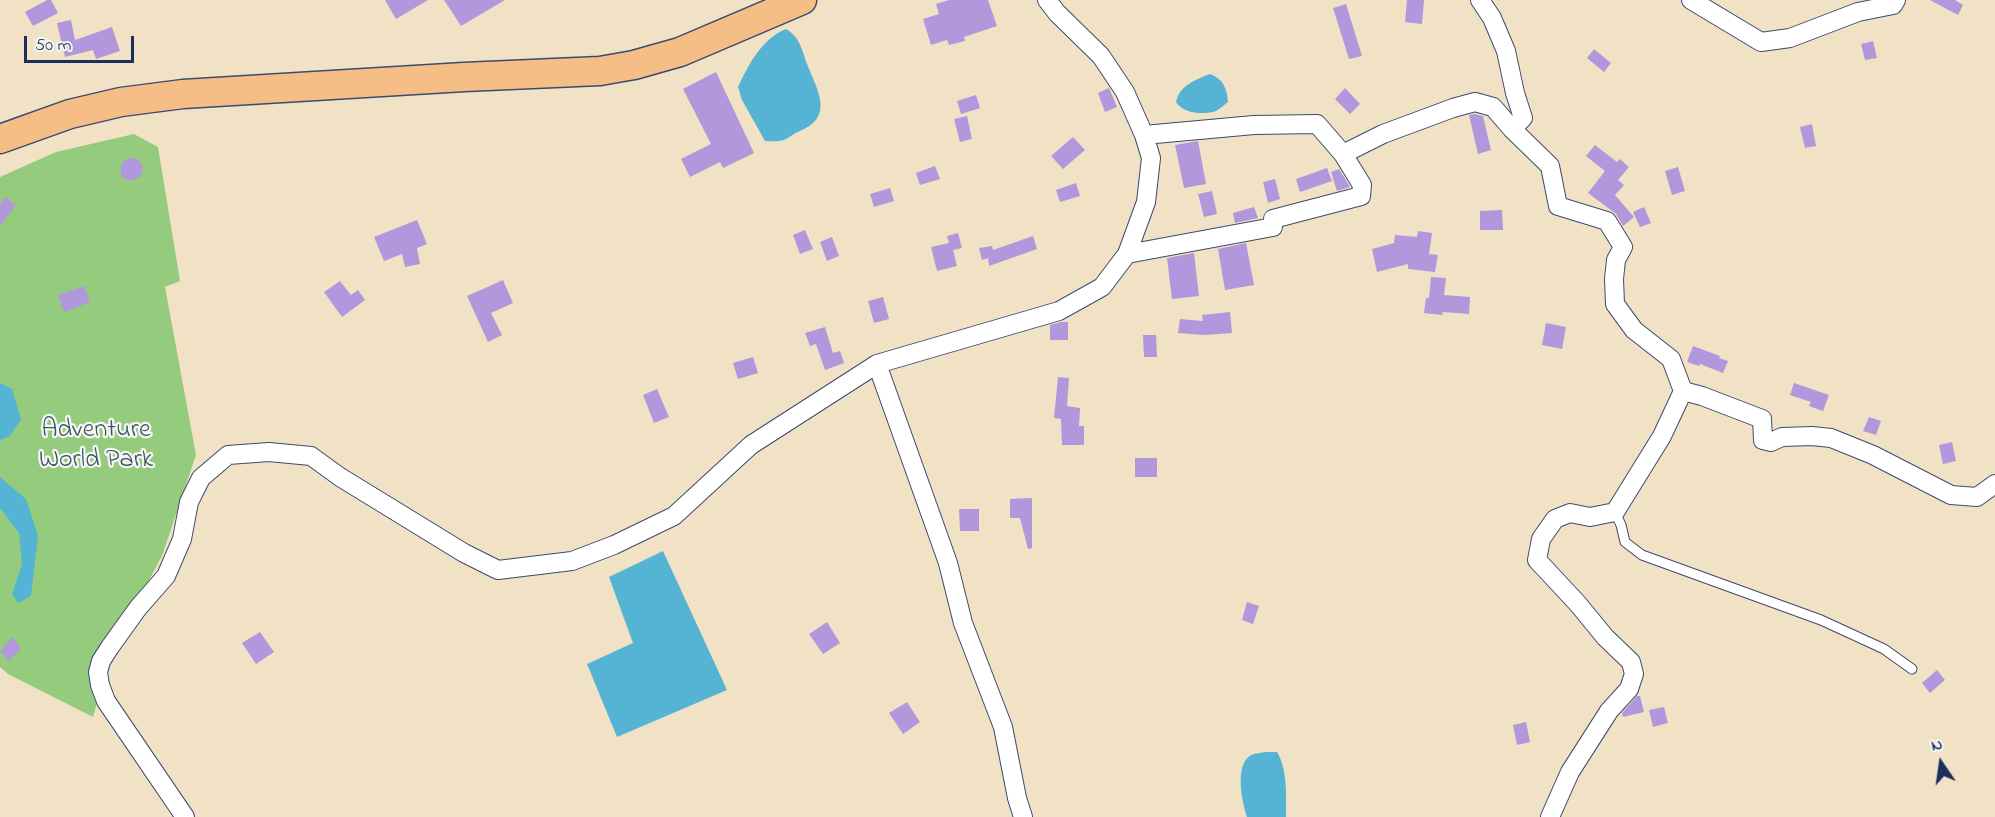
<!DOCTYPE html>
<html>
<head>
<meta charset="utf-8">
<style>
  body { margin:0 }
  #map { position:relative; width:1995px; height:817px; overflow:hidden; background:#f1e2c6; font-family:"Indie Flower",sans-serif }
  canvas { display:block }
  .north { position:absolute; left:1911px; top:733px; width:60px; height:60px; -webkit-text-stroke:4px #f6f6f2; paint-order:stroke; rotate:347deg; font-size:16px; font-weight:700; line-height:24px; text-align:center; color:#1b2f5e }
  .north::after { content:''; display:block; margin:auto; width:21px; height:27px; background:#1b2f5e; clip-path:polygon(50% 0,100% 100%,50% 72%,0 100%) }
  .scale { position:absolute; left:24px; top:36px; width:110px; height:27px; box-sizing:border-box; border:3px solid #1b2f5e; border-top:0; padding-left:8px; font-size:18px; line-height:21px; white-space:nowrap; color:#1b2f5e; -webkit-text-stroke:4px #f6f6f2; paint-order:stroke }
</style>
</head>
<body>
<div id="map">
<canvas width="1995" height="817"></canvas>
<div class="north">N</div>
<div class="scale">50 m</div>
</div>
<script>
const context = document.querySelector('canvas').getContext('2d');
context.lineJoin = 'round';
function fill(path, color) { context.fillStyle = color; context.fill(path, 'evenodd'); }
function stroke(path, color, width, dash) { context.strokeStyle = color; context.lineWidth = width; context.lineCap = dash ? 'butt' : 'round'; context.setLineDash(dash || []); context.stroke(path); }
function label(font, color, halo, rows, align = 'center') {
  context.font = font + ' "Indie Flower",sans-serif'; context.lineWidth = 4.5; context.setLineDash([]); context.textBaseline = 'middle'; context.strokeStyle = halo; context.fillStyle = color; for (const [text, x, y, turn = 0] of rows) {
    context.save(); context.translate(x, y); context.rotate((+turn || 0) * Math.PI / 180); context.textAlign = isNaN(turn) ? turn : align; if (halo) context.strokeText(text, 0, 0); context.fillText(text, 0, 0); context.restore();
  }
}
const green = new Path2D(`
  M134,134L158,147L180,281L165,287L196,455L162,556L113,647L93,717L8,674L0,667V177L56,152Z`);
const water = new Path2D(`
  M786,29C800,37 802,50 807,64C817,90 835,116 800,131C794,133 789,138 784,140C778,142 770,141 765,141L742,100L738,87C748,66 762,38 786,29Z
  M1210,74C1223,79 1227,88 1228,102C1225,104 1220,109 1216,111C1204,115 1183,114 1176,102C1180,85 1195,80 1210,74Z
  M0,383L12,389L21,419L10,436L0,440Z
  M0,477L26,499L38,536L31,596L18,603L12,594L22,564L19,533L0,508Z
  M663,551L727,690L617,737L587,664L633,643L609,577Z
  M1266,752H1277C1288,770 1286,797 1286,817H1247C1242,802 1234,765 1251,755C1256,753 1261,753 1266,752Z`);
const building = new Path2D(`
  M47,0H51L58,13L33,26L25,12Z
  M385,0H428L396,19Z
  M444,0H505L461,26Z
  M949,0H988L997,26L964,37L965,41L949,45L947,40L931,45L923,19L939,14L936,4Z
  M1407,0H1424L1422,24L1405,22Z
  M1930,0H1955L1963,5L1958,15Z
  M1346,4L1362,56L1349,59L1333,8Z
  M71,20L75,40L112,27L120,51L96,59L93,50L65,57L57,23Z
  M1873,41L1877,58L1865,60L1861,44Z
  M1594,49L1611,63L1604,72L1587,58Z
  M716,72L754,153L723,168L720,162L690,177L681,159L711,144L683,89Z
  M1109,88L1117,107L1105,112L1098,93Z
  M1345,88L1360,104L1350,114L1335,99Z
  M976,95L980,108L961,114L957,101Z
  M1475,114L1483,116L1491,150L1478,154L1469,115Z
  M967,116L972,139L960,142L954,119Z
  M1812,124L1816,146L1805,148L1800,127Z
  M1073,137L1085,150L1063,169L1051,156Z
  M1198,141L1206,184L1184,188L1175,145Z
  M1595,145L1617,162L1620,159L1629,167L1618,180L1624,185L1615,195L1634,217L1623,226L1616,214L1588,193L1605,171L1586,156Z
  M136,158L143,166L141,176L131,181L122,177L120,167L126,159Z
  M935,166L940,179L920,185L916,173Z
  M1678,167L1685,191L1672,195L1665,171Z
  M1327,168L1332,181L1300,192L1296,179Z
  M1339,169L1350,187L1337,191L1331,172Z
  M1275,179L1280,199L1268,203L1263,182Z
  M1076,183L1080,196L1060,202L1056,190Z
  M890,188L894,201L874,207L870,194Z
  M1212,191L1217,214L1204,217L1198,194Z
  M5,197L16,205L0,226V204Z
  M1254,207L1258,218L1235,223L1233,213Z
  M1644,207L1651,223L1640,227L1633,212Z
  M1502,210L1503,230H1480V211Z
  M417,220L427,244L417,248L420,264L405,267L402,254L384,261L374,237Z
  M805,230L813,249L800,254L793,235Z
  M1418,231L1432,233L1429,254L1438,255L1435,272L1408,269V264L1377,272L1372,249L1394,243L1395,235L1417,237Z
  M958,233L962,248L953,250L957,266L937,271L931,247L949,243L947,236Z
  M1033,236L1037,249L989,266L988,258L982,260L979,248L992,246L993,250Z
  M832,237L839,256L827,261L820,242Z
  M1246,243L1254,285L1225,290L1218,249Z
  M1194,253L1199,296L1172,299L1167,258Z
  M1431,277L1446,278L1444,295L1470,297L1469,314L1443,312L1442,315L1424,313L1426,298H1429Z
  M503,280L513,303L491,313L502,335L488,342L467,296Z
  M340,281L351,295L358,290L365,300L342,317L324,292Z
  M84,286L90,302L64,312L58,295Z
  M883,297L889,319L874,323L868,301Z
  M1230,312L1232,333L1204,335L1178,333L1180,319L1203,321L1202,315Z
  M1061,322H1068V340H1050V325Z
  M1546,323L1566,327L1562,349L1542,345Z
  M825,327L833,353L840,351L844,363L825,370L816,344L810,346L805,333Z
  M1143,335H1156L1157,357H1144Z
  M1693,346L1720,356L1719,358L1728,361L1723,373L1700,364L1699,366L1687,362Z
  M753,357L758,373L738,379L733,363Z
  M1058,377L1069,378L1067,406L1080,408L1079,426H1084V445H1062L1061,419L1054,418Z
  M1794,383L1829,395L1823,411L1809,406L1811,402L1790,395Z
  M657,389L669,417L654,423L643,395Z
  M1869,417L1881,421L1876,435L1863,431Z
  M1952,442L1956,461L1943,464L1939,445Z
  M1135,458H1157V477H1135Z
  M1032,498V548L1028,549L1020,518H1010V499Z
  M959,509H979V531H960Z
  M1247,602L1259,606L1253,624L1242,620Z
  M827,622L840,643L823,654L809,634Z
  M260,632L274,652L256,664L242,643Z
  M13,637L21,648L9,661L0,651Z
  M1937,670L1945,680L1930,693L1922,683Z
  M1637,696H1640L1644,712L1623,717L1622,713Z
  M907,702L920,722L903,734L889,713Z
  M1664,707L1668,723L1653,727L1649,710Z
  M1526,722L1530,742L1517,745L1513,725Z`);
const service = new Path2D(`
  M1615,512L1621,525L1625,542L1642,555L1821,620L1884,649L1912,669`);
const minor = new Path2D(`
  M1480,0L1492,18L1506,51L1515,93L1523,118L1512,129L1550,166L1558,206L1607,221L1623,247L1616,260L1614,279L1615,304L1634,330L1671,359L1683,391L1702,396L1762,419L1763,440L1771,442L1782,437L1812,436L1831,438L1873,455L1951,495L1977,497L1995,484
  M1691,0L1761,42L1790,38L1858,12L1893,5L1896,0
  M1343,154L1383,134L1453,108L1475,102L1493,107L1512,129
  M1127,254L1273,227V219L1361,196L1362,185L1343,154L1317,124L1254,125L1144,135
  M877,364L948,563L963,623L1003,727L1017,798L1023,817
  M185,817L106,701L100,685L98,672L101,661L110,647L138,608L166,576L182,539L189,502L201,478L228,455L269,452L311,456L340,477L464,553L498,570L572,561L614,545L674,516L751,445L877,364L1059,311L1102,287L1127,254L1146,202L1151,158L1144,135L1125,92L1101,56L1057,13L1047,0
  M1550,817L1570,772L1609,711L1629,689L1634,674L1631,662L1605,637L1578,604L1537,560L1541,539L1555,519L1570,513L1590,517L1615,512L1662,436L1683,391`);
const trunk = new Path2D(`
  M0,139L70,114L121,102L183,94L464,77L600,71L634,65L680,52L802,0`);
const parkNames = [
  ["Adventure",96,432],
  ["World Park",96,462]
];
fill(green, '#94cb7d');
fill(water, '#55b3d4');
fill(building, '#b197dc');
stroke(service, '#3b4a6e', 11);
stroke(minor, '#3b4a6e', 20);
stroke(trunk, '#3b4a6e', 31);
stroke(service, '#fff', 9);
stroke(minor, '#fff', 18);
stroke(trunk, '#f6be87', 28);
label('26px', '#395666', '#f6f6f2', parkNames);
</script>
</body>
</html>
